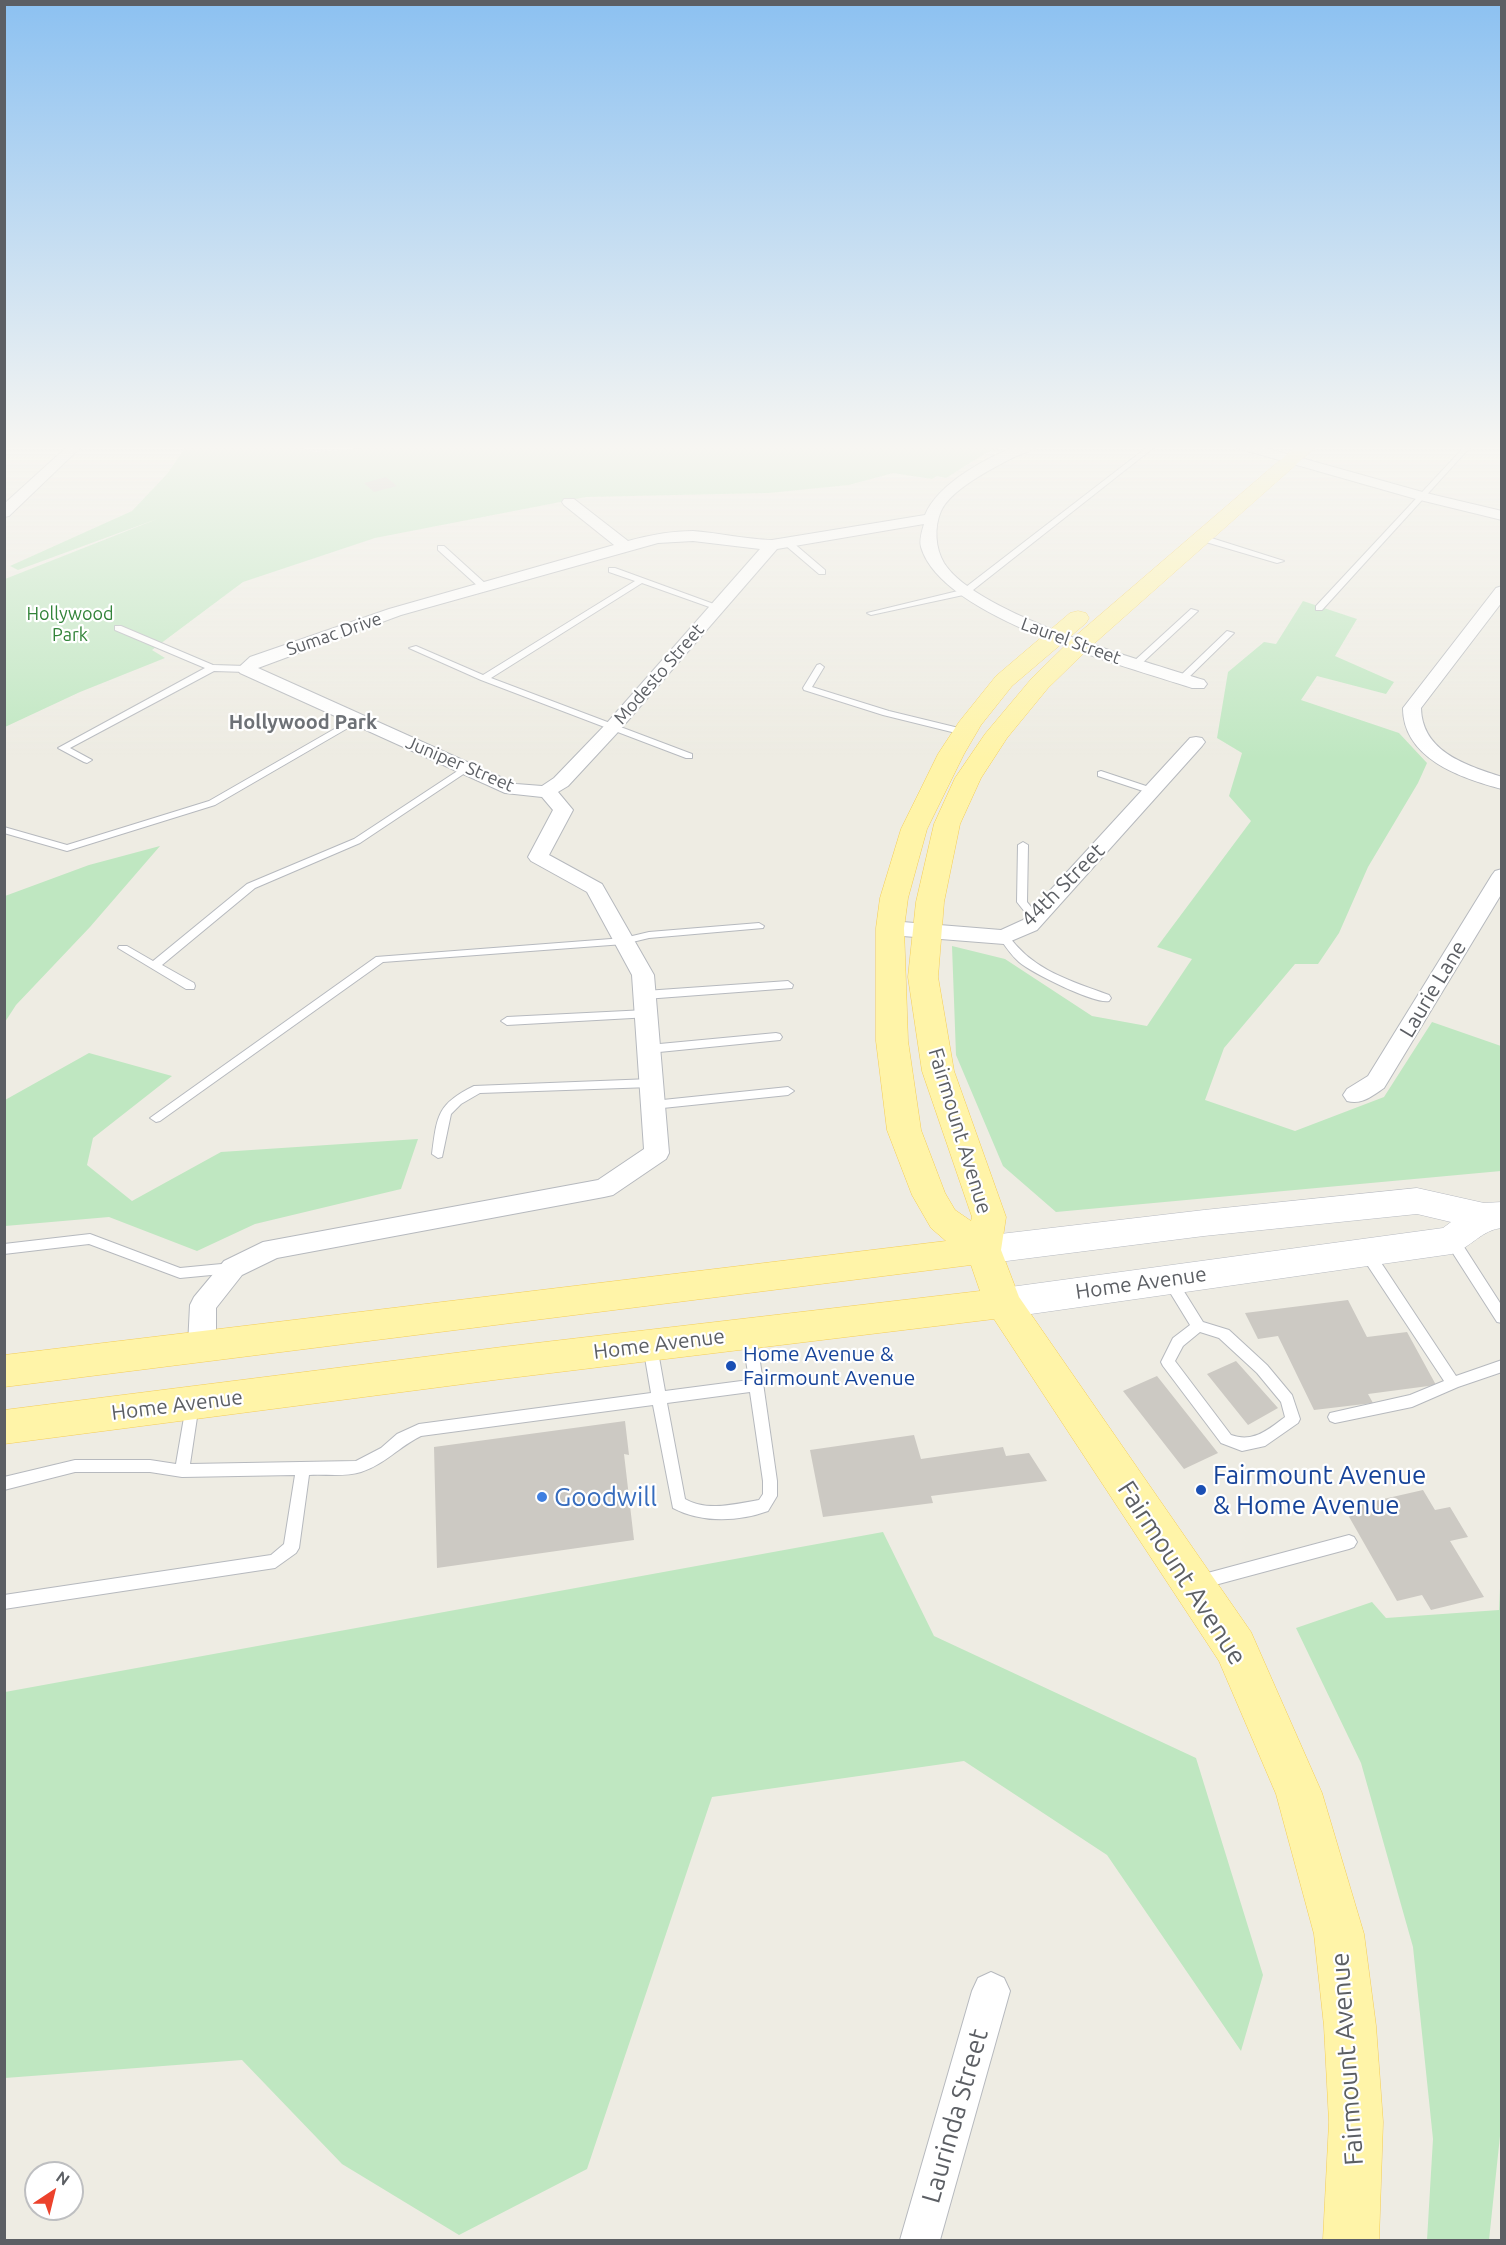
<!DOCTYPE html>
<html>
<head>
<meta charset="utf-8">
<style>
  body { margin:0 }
  #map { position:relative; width:1506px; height:2245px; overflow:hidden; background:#eeece3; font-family:Ubuntu,sans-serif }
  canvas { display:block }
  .frame { position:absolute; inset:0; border:6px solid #5c5f64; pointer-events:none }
  .north { position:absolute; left:24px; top:2161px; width:60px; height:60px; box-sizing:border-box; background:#fff; border:2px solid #bebfc1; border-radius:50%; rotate:35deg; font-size:16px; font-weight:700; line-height:24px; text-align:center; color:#5c5f64 }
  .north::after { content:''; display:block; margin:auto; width:21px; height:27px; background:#ec422c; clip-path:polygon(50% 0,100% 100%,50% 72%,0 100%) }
</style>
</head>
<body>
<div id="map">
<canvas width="1506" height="2245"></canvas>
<div class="frame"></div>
<div class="north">N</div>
</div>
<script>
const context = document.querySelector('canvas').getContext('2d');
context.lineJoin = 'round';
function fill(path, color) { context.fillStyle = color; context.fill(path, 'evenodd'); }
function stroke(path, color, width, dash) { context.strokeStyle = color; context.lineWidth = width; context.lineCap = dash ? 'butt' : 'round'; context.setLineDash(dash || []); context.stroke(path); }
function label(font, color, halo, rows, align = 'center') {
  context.font = font + ' Ubuntu,sans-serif'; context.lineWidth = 4.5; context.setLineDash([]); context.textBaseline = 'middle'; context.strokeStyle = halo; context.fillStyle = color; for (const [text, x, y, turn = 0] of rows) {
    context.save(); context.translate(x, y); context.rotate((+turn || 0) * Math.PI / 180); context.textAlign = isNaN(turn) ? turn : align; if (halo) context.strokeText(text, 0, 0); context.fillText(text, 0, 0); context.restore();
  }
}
const green = new Path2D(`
  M187,445H290L315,452L400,445H1005L986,453L946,478L937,476L932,479L893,473L849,485L769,493L586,497L375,538L243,582L152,650L165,658L80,692L5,727V579L157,519L18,570L10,566L132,511L167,474Z
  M1303,601L1357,619L1335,656L1394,682L1386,694L1317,676L1301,700L1399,733L1427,763L1418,783L1368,867L1339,933L1318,964H1295L1224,1048L1205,1100L1295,1131L1384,1097L1432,1022L1501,1046V1171L1056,1212L1003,1166L956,1055L952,946L1005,959L1092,1016L1147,1026L1192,959L1157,947L1251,821L1229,796L1242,753L1217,738L1228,672L1264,642L1276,644Z
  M160,846L90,927L16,1005L5,1022V896L89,865Z
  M89,1053L172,1076L93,1138L87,1165L132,1201L221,1152L418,1139L401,1189L255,1224L197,1251L109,1217L5,1226V1100Z
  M883,1532L934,1636L1196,1758L1263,1975L1241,2051L1107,1855L964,1761L712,1797L587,2169L459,2235L342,2164L242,2060L5,2078V1692Z
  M1501,1567L1502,2117L1489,2240H1427L1433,2139L1413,1947L1361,1763L1296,1628L1372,1602L1386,1618L1499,1610Z`);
const building = new Path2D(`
  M386,477L397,486L374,492L364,483Z
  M1348,1300L1367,1337L1407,1332L1436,1385L1368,1394L1373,1403L1314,1410L1278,1336L1258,1339L1245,1313Z
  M1236,1361L1278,1408L1248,1425L1207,1374Z
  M1157,1376L1218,1453L1184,1469L1123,1391Z
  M625,1421L629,1455L624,1454L634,1540L437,1568L434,1447Z
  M914,1435L921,1459L1003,1447L1006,1456L1029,1453L1047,1481L931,1496L933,1503L823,1517L810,1450Z
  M1423,1490L1435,1510L1450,1507L1468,1537L1450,1541L1484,1597L1431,1610L1422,1595L1397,1601L1344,1508Z`);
const lane = new Path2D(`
  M1150,445H1157L968,594L871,615L867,613L962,590Z
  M1466,445H1472L1322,610H1316V606Z
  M1199,536H1205L1284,561L1277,563L1199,540Z
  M785,541H791L825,570V574H819L785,545Z
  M438,546H444L487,585V589H481L438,550Z
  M609,568H615L722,607L715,609L642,583L491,678L692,754V758H686L481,680L409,648L416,646L483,675L635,581L609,572Z
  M1191,609L1198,611L1139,666H1133V662Z
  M115,626H121L213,665L246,666L250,669L246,672L214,671L70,748L92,760L87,763L84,762L58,748L205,668L115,630Z
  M1227,631L1234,633L1185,681H1179V677Z
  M820,664L824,667L812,687L889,711L967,730L969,732L964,735L883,715L804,690L803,688L817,665Z
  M357,716L361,719L360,721L215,805L67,851L4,833V827L67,845L209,801Z
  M465,766L468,767V771L360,843L255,888L162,965L194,983L195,986L194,989H186L118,948L119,946H127L153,961L247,884L354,839Z
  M1101,771L1155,789L1157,791L1152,794L1098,776V772Z
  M1023,842L1028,845L1027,902L1041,919L1036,922L1032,921L1017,902L1018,845Z
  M759,923L764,926L763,928L649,938L624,944L383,962L160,1121L156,1122L150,1118L376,957L624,938L649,932Z
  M1004,934L1008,935C1032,970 1071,981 1109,995L1111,998L1109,1001C1094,1004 1032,973 1019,962C1011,955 1005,946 999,937Z
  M788,981L793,985L792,988L645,999L639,995L645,991Z
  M646,1010L652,1014L650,1017L507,1025L501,1021L507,1017Z
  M776,1033L780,1034L782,1037L780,1040L649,1053L643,1049L649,1045Z
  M651,1079L657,1083L651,1087L480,1093L461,1104L451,1114L442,1157L438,1158L432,1154C437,1116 437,1104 474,1086Z
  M788,1087L794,1091L788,1095L653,1109L647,1105L653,1101Z
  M90,1234L180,1268L232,1263L237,1264L239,1268L237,1272L232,1273L180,1278L89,1244L4,1254V1244Z
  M1452,1235L1457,1236L1502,1306V1323L1497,1322L1447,1244L1446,1240L1447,1236Z
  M1367,1248L1372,1249L1456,1376L1502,1360V1372L1458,1387L1412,1407L1335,1423L1330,1421L1328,1417L1330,1413L1410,1395L1444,1381L1362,1257L1361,1253L1362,1249Z
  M1170,1276L1175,1277L1203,1322L1229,1330L1267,1365L1292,1395L1300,1419L1298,1423L1265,1446L1242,1451L1221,1443L1163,1366L1161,1362L1173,1338L1190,1325L1163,1281L1165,1277ZM1200,1332L1219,1338L1257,1373L1281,1402L1285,1417C1268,1430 1253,1443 1231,1435L1175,1361L1183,1346Z
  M749,1328L754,1330L756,1334L777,1481V1496L768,1511C738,1522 701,1523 673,1508L653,1405L421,1436C400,1446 384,1465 361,1472C346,1477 325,1474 309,1475L299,1548L296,1553L275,1568L4,1609V1595L271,1555L284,1544L295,1475L182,1477L150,1472H75L4,1490V1477L75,1460H150L176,1464L187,1400L192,1398L197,1400L199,1404L190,1464L356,1461L381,1448L397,1434L419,1424L651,1393L643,1346L645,1342L650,1340L655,1342L657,1346L665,1391L749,1380L742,1334L744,1330ZM750,1392L763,1481V1494L759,1500C735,1504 707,1512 685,1499L667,1403Z
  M1349,1535L1354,1537L1357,1542L1354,1547L1349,1549L1200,1589L1195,1587L1192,1582L1195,1577L1200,1575Z`);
const street = new Path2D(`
  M69,445H83L9,516L4,517V504Z
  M1020,445H1038C1032,451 1022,454 1014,457C993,468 951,489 941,511C934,527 935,548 944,563C977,615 1144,661 1204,680L1207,684L1204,688H1192C1126,666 941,618 921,547C919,540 922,531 924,524L777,549L618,732L568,786L558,792L573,810L549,855L602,884L654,975L669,1153L666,1159L613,1195L604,1197L277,1258L242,1275L216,1308V1346L212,1354L202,1357L192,1354L188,1346L190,1305L194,1297L224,1261L263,1242L598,1180L644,1149L632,975L587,892L531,861L528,857L553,810L542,797L505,793L240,673L237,669L250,657L389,609L614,545L564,505L562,502L564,499H574L628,541C650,535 671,531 693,531C719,533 745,539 772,540L925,515C938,483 989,456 1020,445ZM693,541L760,549L606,724L554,778L542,786L516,784L258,668L401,615L658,543Z
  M1235,445H1255L1426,493L1502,511V520L1416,499L1237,448Z
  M1502,586V602L1421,708C1422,752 1466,765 1502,777V789C1460,778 1403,758 1403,708L1496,588Z
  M1196,737L1202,738L1205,742L1202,746L1037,930L1004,944L890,935L883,933L879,928L883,923L890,921L1001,930L1023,920L1190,738Z
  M1502,869V893L1384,1088C1372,1096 1362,1105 1347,1101L1343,1095L1347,1089L1368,1076L1492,875L1495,871Z
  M991,1972L1004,1978L1010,1991L940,2240H900L972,1991L978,1978Z`);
const secondary = new Path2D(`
  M1417,1188L1484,1203L1502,1202V1228C1483,1229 1470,1248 1452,1254L1003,1318L990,1313L985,1303L990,1293L1003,1288L1443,1228L1451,1222L1417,1214L1204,1236L983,1264L970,1260L965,1250L970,1240L983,1236L1204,1210Z`);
const primary = new Path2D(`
  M1298,445H1318L1088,649L1048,688L1007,738L981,778L960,824L944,902L938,977L954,1071L1006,1217L1001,1250L1019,1297L1251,1632L1322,1793L1364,1934L1376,2026L1383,2122L1379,2240H1323L1329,2122L1324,2026L1314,1934L1276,1794L1219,1661L994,1319L502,1379L4,1444V1410L502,1347L980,1291L971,1265L4,1387V1355L946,1241L931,1228L912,1195L887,1130L876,1041V928L880,898L901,829L938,754L959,722L996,676L1070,613L1078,611L1086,613L1089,618L1086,623L1012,686L981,725L964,754L927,829L908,898L904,928L908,1041L921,1130L945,1193L955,1210L971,1221L972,1217L922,1071L908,977L916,902L934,824L955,778L985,734L1032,678L1072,639Z`);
const markers = [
  [731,1366,6,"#1a4fb4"],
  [1201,1490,6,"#1a4fb4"],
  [542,1497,6,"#3f7fe0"]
];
const farParknames = [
  ["Hollywood",70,614],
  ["Park",70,635]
];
const farStreetnames = [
  ["Sumac Drive",334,634,-19],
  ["Laurel Street",1071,641,20],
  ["Modesto Street",659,674,-49],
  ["Juniper Street",460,764,23]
];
const farQuarternames = [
  ["Hollywood Park",303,722]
];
const streetNames = [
  ["44th Street",1063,885,-45],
  ["Laurie Lane",1433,989,-59],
  ["Fairmount Avenue",960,1131,73],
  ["Home Avenue",1141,1283,-8],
  ["Home Avenue",659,1344,-7],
  ["Home Avenue",177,1405,-7]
];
const transitNames = [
  ["Home Avenue &",743,1354],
  ["Fairmount Avenue",743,1378]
];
const nearTransitnames = [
  ["Fairmount Avenue",1213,1475],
  ["& Home Avenue",1213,1505]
];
const nearShopnames = [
  ["Goodwill",554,1497]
];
const nearStreetnames = [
  ["Fairmount Avenue",1182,1573,57],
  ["Fairmount Avenue",1347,2059,-94],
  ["Laurinda Street",955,2116,-74]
];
fill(green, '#bfe7c1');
fill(building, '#ccc9c3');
stroke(lane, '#b6b9be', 2);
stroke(street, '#b6b9be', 2);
stroke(secondary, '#b7bac0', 1);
stroke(primary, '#f4cd57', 1);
fill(lane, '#fff');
fill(street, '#fff');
fill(secondary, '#fff');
fill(primary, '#fff4a8');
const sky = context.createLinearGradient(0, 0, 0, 759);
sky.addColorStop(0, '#8cc1f1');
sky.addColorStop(0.59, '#f7f6f2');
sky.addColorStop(1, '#f7f6f200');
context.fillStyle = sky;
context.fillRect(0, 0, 1506, 759);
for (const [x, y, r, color] of markers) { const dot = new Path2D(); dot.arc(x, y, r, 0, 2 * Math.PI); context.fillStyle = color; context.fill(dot); stroke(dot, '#fff', 2); }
label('18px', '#33843a', '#fff', farParknames);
label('18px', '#5c5f64', '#fff', farStreetnames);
label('bold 20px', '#6d7176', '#fff', farQuarternames);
label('21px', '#5c5f64', '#fff', streetNames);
label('21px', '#164399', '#fff', transitNames, 'left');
label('26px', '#164399', '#fff', nearTransitnames, 'left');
label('26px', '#366cbe', '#fff', nearShopnames, 'left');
label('26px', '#5c5f64', '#fff', nearStreetnames);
</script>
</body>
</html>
